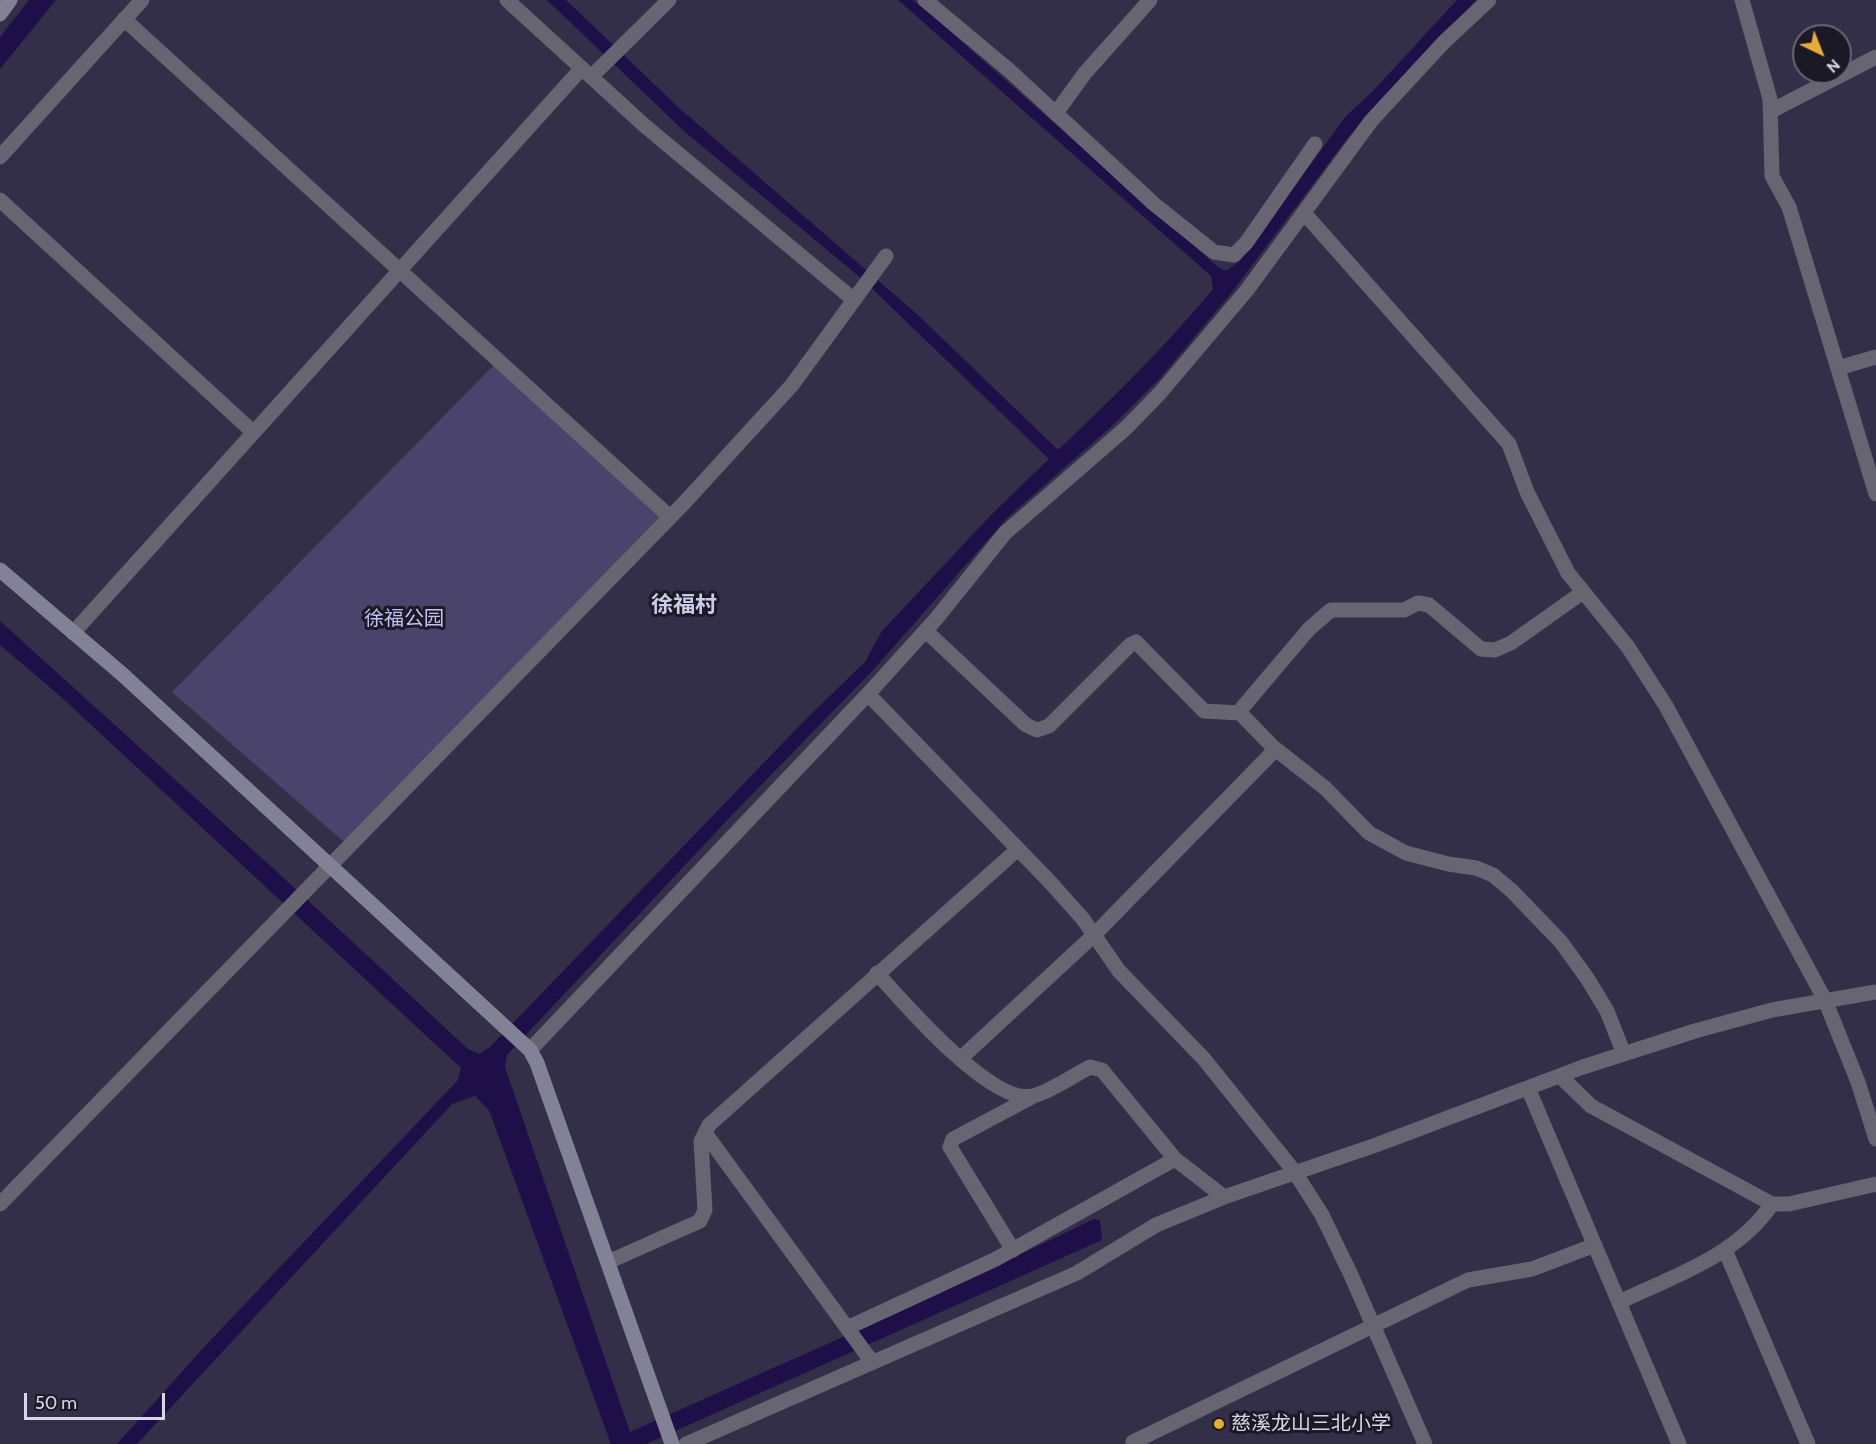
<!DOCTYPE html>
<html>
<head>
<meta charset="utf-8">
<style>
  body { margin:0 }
  #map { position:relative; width:1876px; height:1444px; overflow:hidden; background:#332f49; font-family:Cabin,sans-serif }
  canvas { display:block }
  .north { position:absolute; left:1792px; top:24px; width:60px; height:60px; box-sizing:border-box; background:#1a1925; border:2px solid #666573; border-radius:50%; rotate:137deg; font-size:16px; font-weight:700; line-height:24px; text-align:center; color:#d8d7e7 }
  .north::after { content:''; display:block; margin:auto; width:21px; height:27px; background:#e7ac37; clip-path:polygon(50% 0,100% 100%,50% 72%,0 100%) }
  .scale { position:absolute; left:24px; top:1393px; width:141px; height:27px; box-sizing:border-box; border:3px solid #d8d7e7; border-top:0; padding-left:8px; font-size:18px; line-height:21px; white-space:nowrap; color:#d8d7e7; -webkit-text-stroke:4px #1a1925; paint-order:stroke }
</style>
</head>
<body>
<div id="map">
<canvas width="1876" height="1444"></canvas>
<div class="north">N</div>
<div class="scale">50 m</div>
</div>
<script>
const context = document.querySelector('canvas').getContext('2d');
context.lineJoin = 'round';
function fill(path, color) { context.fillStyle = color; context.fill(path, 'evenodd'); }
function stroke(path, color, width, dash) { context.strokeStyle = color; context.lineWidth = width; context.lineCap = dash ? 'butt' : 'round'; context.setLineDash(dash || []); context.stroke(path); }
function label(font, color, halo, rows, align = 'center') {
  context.font = font + ' Cabin,"Noto Sans SC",sans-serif'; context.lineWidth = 6; context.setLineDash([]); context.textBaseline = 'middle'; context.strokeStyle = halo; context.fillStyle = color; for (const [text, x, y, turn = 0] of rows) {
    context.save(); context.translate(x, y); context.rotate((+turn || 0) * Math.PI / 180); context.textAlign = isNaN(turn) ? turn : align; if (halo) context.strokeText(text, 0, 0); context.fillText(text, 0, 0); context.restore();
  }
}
const green = new Path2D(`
  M497,362L663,515L344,842L172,692Z`);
const water = new Path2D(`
  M29,0H56L0,69V37Z
  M547,0H566L678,107L918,315L1058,450C1113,398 1165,347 1213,289L1211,276L898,0H913L928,12L1218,267L1226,271L1240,261L1346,116L1372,92L1457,0H1476L1385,95L1346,140L1232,292L1160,378L1113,425L1008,517L874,669L733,814L507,1055L505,1067L630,1432L917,1304L1094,1219L1100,1220L1102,1240L646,1444H611L489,1110L475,1096L452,1104L137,1444H117L205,1346L458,1080L461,1068L59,695L0,645V621L287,881L468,1049L479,1054L489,1048L806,719L865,662L882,631L992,514L1049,459L861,278L685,132Z`);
const street = new Path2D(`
  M507,0L645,126L854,300
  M925,0L1010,71L1154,204L1214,252L1234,255L1246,243L1315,144
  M1742,0L1770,99L1772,176L1789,207L1876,494
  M124,19L670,517
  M591,77L669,0
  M1771,111L1876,57
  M1056,113L1085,73L1150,0
  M0,157L142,0
  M0,200L253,432
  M1304,213L1509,444L1527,492L1568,573L1628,647L1666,706L1825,1000L1858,1082L1876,1139
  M1838,368L1876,357
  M926,631L1026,725L1037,730L1049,726L1130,645L1136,642L1204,711L1240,713
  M73,633L582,68
  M868,694L1050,882L1083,919L1119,971L1204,1059L1294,1171L1322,1215L1351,1275L1425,1444
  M1273,747L1325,788L1369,833L1406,853L1448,864L1476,868L1493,875L1512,891L1561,942L1587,978L1607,1011L1624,1054
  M877,973C903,1002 991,1105 1032,1096C1048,1093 1074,1075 1090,1067L1102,1070L1175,1159L1224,1197
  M530,1050L868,694L936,619L1005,533L1126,428L1160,393L1247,290L1371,121L1444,42L1489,0
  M960,1059L1093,936L1272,753L1273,747L1240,713L1242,708L1309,629L1331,610H1404L1418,603L1429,605L1481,649L1495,650L1511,643L1583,592
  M1560,1076L1591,1106L1772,1204H1789L1876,1184
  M1528,1088L1679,1444
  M705,1133L872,1362
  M0,1204L685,502L792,385L886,256
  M1013,1250L950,1147L953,1139L1032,1097
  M1725,1250L1808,1444
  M608,1262L700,1221L705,1210L701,1141L709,1125L1018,849
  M1619,1302C1674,1276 1737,1256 1772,1204
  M847,1328L996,1259L1175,1159
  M1133,1442L1468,1280L1532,1269L1595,1245
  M686,1444L1077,1273L1156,1225L1224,1197L1376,1145L1583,1067L1695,1031L1772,1010L1876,992`);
const secondary = new Path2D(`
  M0,14L10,0
  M0,570L122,674L530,1050L537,1063L672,1444`);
const markers = [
  [1219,1424,6,"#e7ac37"]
];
const parkNames = [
  ["徐福公园",404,619]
];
const poiNames = [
  ["慈溪龙山三北小学",1231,1424]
];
const quarterNames = [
  ["徐福村",684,606]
];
fill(green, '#4a446d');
fill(water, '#1f0f48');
stroke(street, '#676572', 15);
stroke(secondary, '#838195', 15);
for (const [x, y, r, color] of markers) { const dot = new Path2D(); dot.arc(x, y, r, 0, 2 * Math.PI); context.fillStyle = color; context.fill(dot); stroke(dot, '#1a1925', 2); }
label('20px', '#c5bff6', '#1a1925', parkNames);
label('20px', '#d8d7e7', '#1a1925', poiNames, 'left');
label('bold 22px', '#ccc9e9', '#1a1925', quarterNames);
</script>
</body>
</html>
